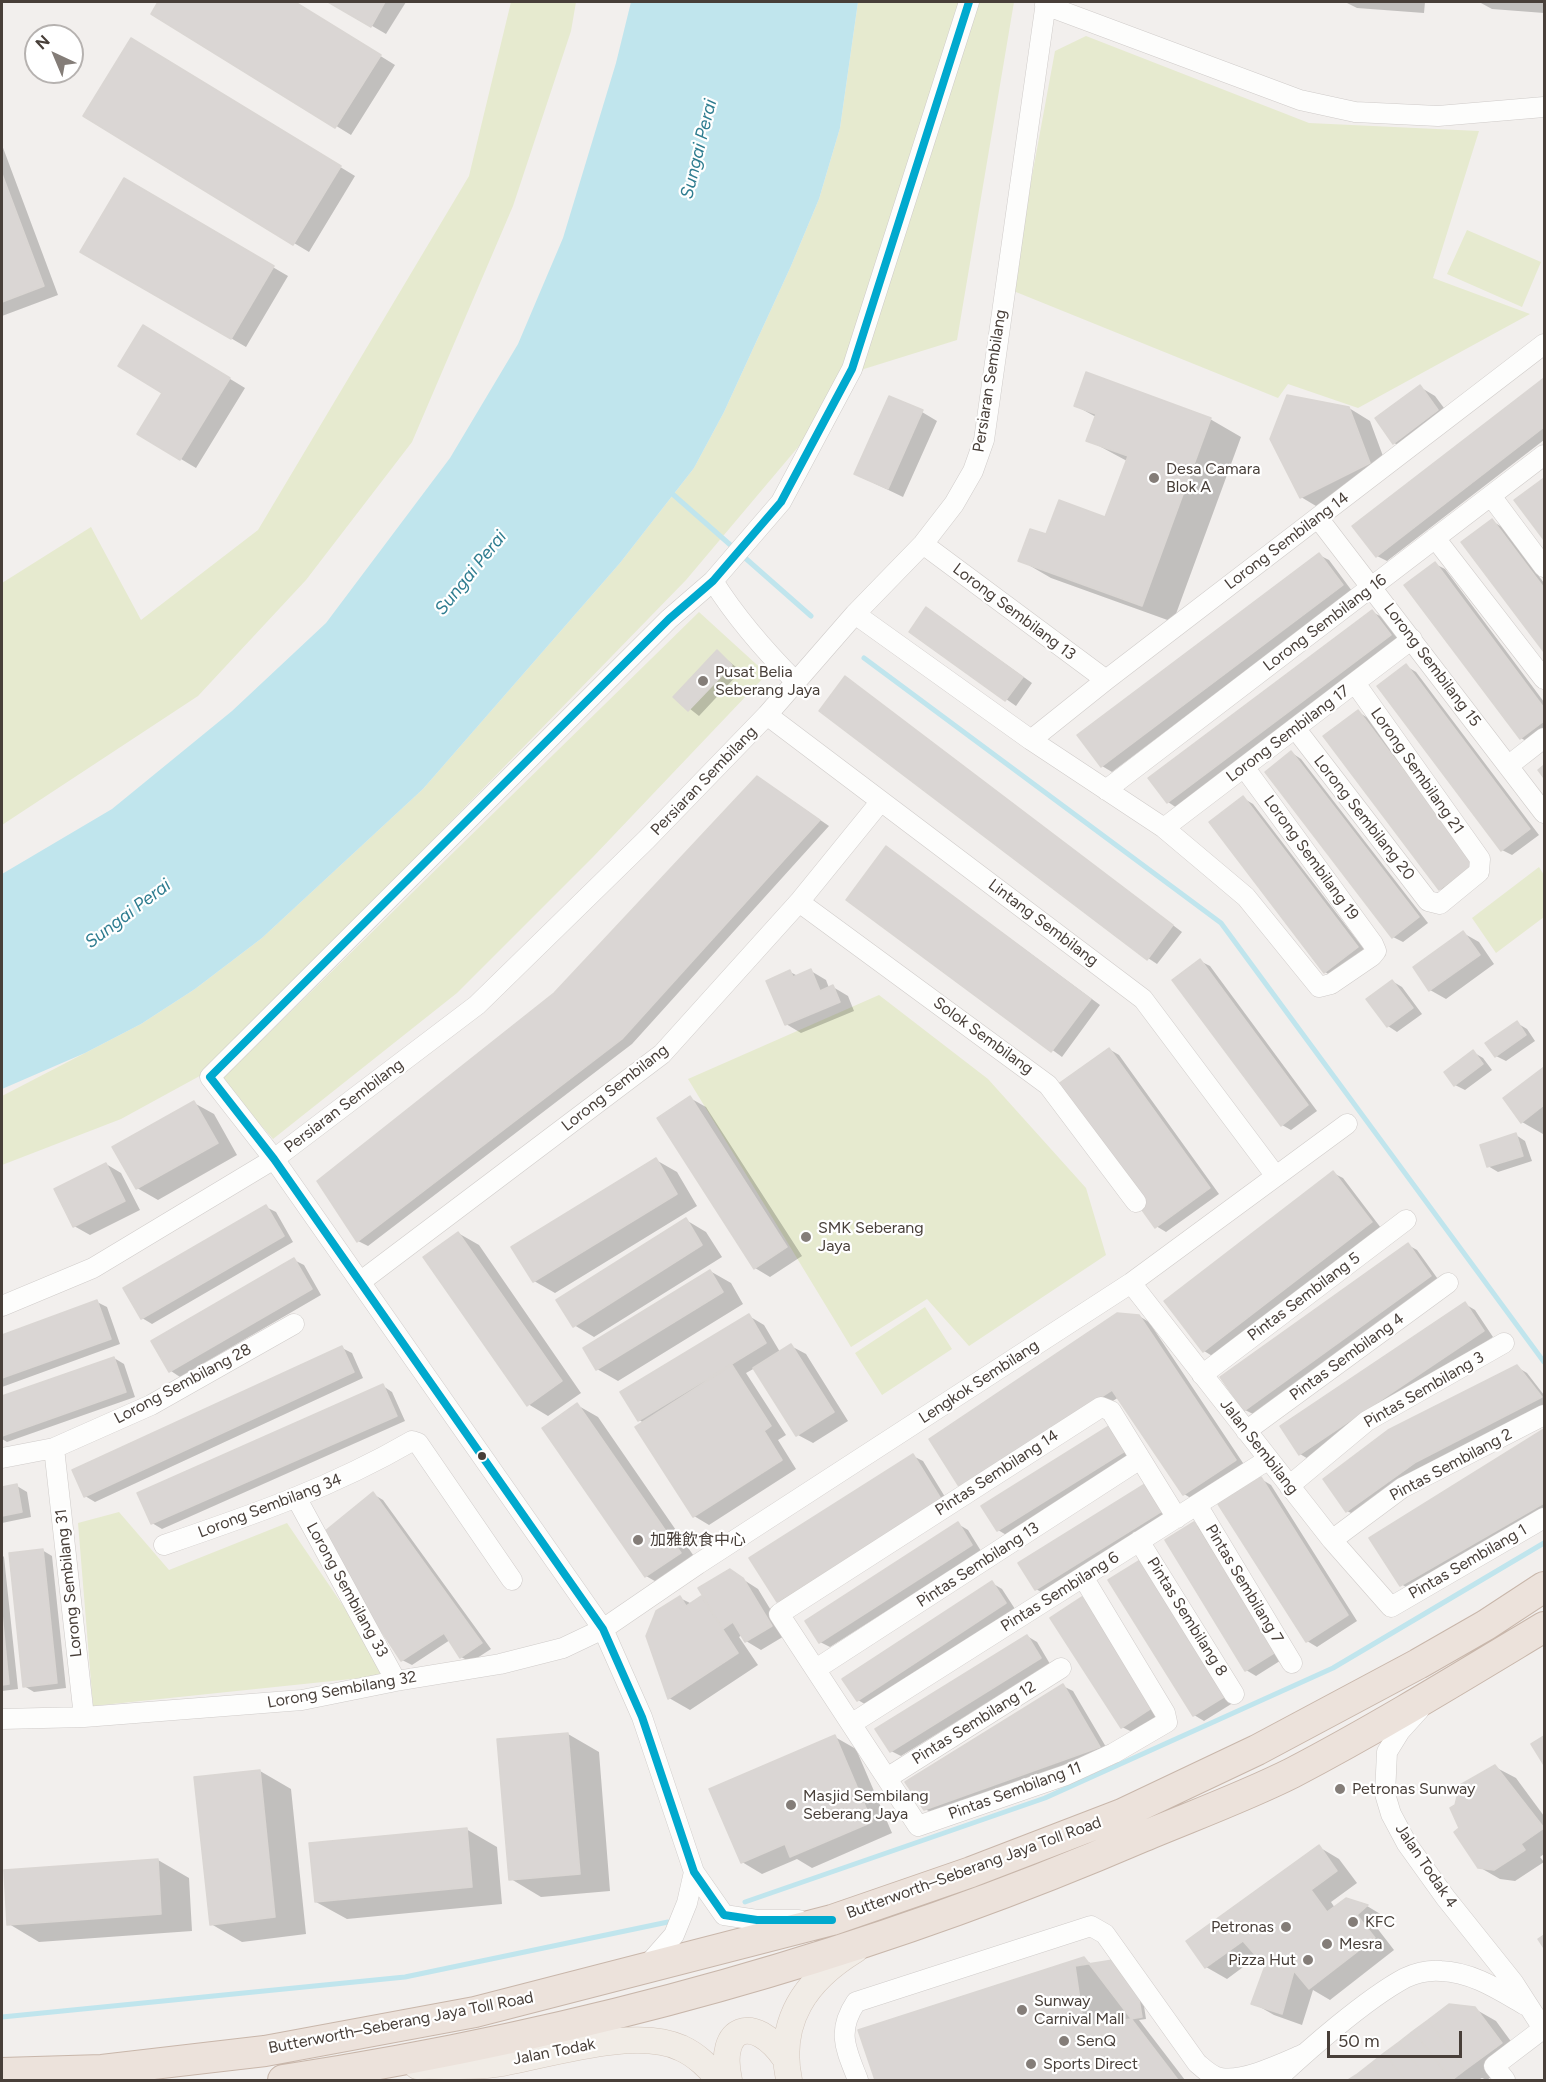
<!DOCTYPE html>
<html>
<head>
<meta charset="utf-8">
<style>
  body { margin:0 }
  #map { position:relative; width:1546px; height:2082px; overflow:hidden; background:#f2efed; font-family:Figtree,sans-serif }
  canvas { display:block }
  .frame { position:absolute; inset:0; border:3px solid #483f39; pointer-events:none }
  .north { position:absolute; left:24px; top:24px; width:60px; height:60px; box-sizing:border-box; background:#fff; border:2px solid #b6b2b0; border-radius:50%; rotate:316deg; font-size:16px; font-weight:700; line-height:24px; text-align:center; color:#483f39 }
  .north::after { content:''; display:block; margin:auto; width:21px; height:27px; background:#847d78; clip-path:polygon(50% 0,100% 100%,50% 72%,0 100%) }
  .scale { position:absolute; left:1327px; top:2031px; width:135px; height:27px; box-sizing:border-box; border:3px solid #483f39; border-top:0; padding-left:8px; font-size:18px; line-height:21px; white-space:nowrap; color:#483f39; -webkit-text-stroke:4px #fff; paint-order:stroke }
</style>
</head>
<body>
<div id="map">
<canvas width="1546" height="2082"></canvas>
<div class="frame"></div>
<div class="north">N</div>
<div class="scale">50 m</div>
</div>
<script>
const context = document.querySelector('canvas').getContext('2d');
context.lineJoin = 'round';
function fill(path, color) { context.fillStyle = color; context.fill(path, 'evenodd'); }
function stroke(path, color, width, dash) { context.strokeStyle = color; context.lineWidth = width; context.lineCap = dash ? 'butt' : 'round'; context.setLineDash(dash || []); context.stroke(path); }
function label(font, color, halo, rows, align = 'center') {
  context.font = font + ' Figtree,"Noto Sans SC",sans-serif'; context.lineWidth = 4.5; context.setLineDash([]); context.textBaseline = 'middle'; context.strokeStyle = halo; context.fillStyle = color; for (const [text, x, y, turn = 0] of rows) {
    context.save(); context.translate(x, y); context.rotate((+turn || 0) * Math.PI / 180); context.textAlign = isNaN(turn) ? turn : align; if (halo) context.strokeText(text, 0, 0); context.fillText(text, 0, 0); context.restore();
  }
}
const green = new Path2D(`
  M511,2H576L571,31L513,206L412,442L306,580L198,696L2,825V583L91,527L141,620L258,530L469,176Z
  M858,2H1014L957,340L864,369L686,580L207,1072L121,1119L2,1165V1096L141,1024L195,989L262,938L423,789L620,563L694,468L724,412L791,266L819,199L840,128Z
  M1086,36L1309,123L1479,131L1433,278L1530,314L1358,408L1288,384L1278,398L1011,290L1055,51Z
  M1467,230L1541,262L1522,307L1447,274Z
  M699,612L767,674L593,857L457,993L273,1139L221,1080Z
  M1539,867L1544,875V917L1496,953L1472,918Z
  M879,995L988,1079L1086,1188L1106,1255L969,1346L927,1299L851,1347L688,1079Z
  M925,1307L952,1349L882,1395L855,1353Z
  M119,1512L169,1570L287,1523L390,1675L93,1706L78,1523Z`);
const water = new Path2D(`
  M631,2H858L840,128L819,199L791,266L724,412L694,468L620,563L423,789L262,938L195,989L141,1024L85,1053L2,1089V874L112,809L232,711L326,623L450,458L518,344L563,238L616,63Z`);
const shadow = new Path2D(`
  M160,2H293L395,65L351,135L153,13Z
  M331,2H406L386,34Z
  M1345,2H1425L1424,13L1357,8Z
  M1479,2H1544V13L1492,9Z
  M147,49L355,176L309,252L294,243Z
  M2,145L58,295L2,316Z
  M124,180L288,276L246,347L82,251Z
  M158,335L245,388L196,468L139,434L164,392Z
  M1544,380V440L1387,561L1377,556L1355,526Z
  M1420,387L1435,396L1453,420L1410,451L1394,443Z
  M1076,406L1210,419L1241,437L1173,622L1051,578L1020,560L1047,536L1106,519L1127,461L1088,440L1096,417Z
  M1349,408L1370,421L1390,475L1321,509L1301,497Z
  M922,412L937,421L903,497L855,474Z
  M1544,479V538L1516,501Z
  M1492,521L1502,527L1544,583V650L1464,543Z
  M1319,555L1329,560L1352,591L1112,772L1102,766Z
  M1435,564L1445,569L1544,702V734L1531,744L1521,738L1406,586Z
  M1372,612L1382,617L1400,641L1177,808L1168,802Z
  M937,615L1032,683L1016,706L911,632Z
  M717,652L741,671L699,716L675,697Z
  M1406,666L1416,672L1539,835L1512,855L1502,850Z
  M855,684L1182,932L1157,964L1148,958Z
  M1358,712L1368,718L1483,870L1450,895L1440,889Z
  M1292,753L1301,759L1428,923L1403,942L1393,937Z
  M768,784L829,826L632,1044L368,1246L358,1241L555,994Z
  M1243,798L1253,804L1367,953L1335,978L1325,972Z
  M896,854L1100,1005L1062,1057L848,899Z
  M1463,933L1479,942L1494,964L1446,999L1430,990Z
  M1200,961L1210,966L1317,1111L1291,1130L1282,1125Z
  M811,971L826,980L829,988L833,987L848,996L854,1011L801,1033L786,1024L790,972L798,976Z
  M1392,981L1402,987L1422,1014L1397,1032L1388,1026Z
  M1517,1023L1527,1029L1535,1041L1506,1061L1496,1056Z
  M1109,1049L1119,1055L1219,1194L1166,1232L1156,1226Z
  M1473,1052L1483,1058L1492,1070L1465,1090L1455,1085Z
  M1544,1069V1132L1543,1134L1522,1122L1505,1098Z
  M690,1098L706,1107L802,1256L770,1277L755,1268Z
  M194,1103L214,1114L237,1155L158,1200L137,1188Z
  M1516,1135L1525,1141L1532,1161L1498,1172L1488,1166Z
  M656,1160L677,1172L697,1206L555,1293L534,1281Z
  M106,1164L121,1173L140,1210L90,1235L74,1226L56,1190Z
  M1333,1173L1343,1178L1381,1228L1214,1357L1204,1351Z
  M266,1207L276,1212L293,1242L152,1324L142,1318L125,1289Z
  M686,1220L706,1232L722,1257L594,1337L574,1325Z
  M458,1233L479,1245L581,1393L548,1416L528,1404Z
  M1408,1245L1417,1250L1440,1282L1255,1415L1245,1410Z
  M294,1260L304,1265L321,1295L180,1377L171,1371L153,1342Z
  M710,1271L731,1283L743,1304L618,1381L597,1369Z
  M97,1302L107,1307L120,1344L2,1387V1336Z
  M1465,1304L1475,1310L1493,1337L1310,1460L1300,1454Z
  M749,1316L764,1325L780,1352L791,1346L806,1354L848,1421L813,1443L798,1435L755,1368L746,1373L786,1435L778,1440L796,1469L709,1525L694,1516L644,1423L639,1420Z
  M1139,1316L1149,1322L1245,1466L1194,1500L1184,1494L1119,1397L971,1492Z
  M342,1348L352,1353L363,1378L95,1502L85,1496Z
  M114,1358L124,1364L135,1397L7,1442L2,1439V1398Z
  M1517,1367L1527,1373L1544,1395V1405L1357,1516L1347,1511Z
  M383,1386L392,1392L405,1421L162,1529L152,1523Z
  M577,1405L598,1417L700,1565L667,1588L646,1576L544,1428Z
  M1109,1428L1134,1457L1008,1536L998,1530Z
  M1544,1430V1514L1411,1590L1401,1584L1372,1538Z
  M913,1456L923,1461L950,1505L788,1607L778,1601Z
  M1261,1479L1271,1485L1357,1621L1317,1647L1307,1641Z
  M17,1486L27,1492L31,1517L2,1523V1489Z
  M1155,1491L1171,1517L1046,1595L1036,1589Z
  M373,1494L383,1500L491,1649L471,1662L461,1657L450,1640L412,1665L402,1660Z
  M958,1524L968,1530L981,1551L830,1647L820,1642Z
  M1194,1524L1204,1530L1283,1659L1256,1676L1246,1670Z
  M42,1550L52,1556L66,1688L34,1692L24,1686Z
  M2,1555L4,1557L18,1689L2,1691Z
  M730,1571L758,1589L786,1635L761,1650L746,1641L742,1635L739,1637L758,1665L690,1710L669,1698L680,1598L692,1604L701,1598L708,1602Z
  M1110,1580L1236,1701L1204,1721L1194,1715Z
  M992,1583L1002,1589L1015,1609L868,1706L858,1700Z
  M1082,1599L1092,1605L1162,1713L1132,1732L1122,1727Z
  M1027,1636L1037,1642L1050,1664L901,1756L891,1751Z
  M1063,1686L1073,1691L1109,1752L936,1815L925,1809Z
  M568,1734L599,1752L610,1891L541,1897L511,1879Z
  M835,1737L856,1749L892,1833L812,1868L797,1859L762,1874L742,1862Z
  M1495,1767L1516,1778L1544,1816V1854L1540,1857L1544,1862L1515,1881L1500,1879L1479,1867L1461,1829Z
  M260,1771L291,1789L306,1934L242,1942L211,1924Z
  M466,1829L497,1847L502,1904L347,1919L316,1902Z
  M1319,1847L1339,1859L1357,1883L1331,1902L1335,1908L1346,1900L1367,1906L1387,1918L1377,1928L1394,1950L1330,2000L1313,1990L1302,2025L1274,2015L1253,2003L1266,1966L1258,1956L1227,1979L1206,1967L1188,1942Z
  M158,1860L189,1878L192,1931L39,1942L9,1924L5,1871Z
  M1132,1958L1137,1961L1146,2019L1139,2020L1185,2080H876L860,2031L1083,1959L1094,1965Z
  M1450,2006L1475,2009L1496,2021L1521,2055L1487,2080L1482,2078L1478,2080H1351Z`);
const stream = new Path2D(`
  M668,490L811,616
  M864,658L1221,923L1544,1362
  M745,1902L1045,1798L1333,1668L1544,1543
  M2,2017L405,1977L668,1922`);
const building = new Path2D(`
  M158,2H295L381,55L335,128L151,14Z
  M328,2H385L371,27Z
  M131,38L341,166L293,245L83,116Z
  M2,174L44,286L2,302Z
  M124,178L274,266L231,339L80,252Z
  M143,325L230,378L180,460L137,434L162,393L118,366Z
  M1086,372L1211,418L1142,606L1018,561L1030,529L1046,534L1059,500L1105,517L1128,456L1086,441L1096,414L1074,406Z
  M1544,378V427L1376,557L1352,526Z
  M1420,385L1438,410L1393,444L1375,418Z
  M1287,395L1349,407L1370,463L1300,498L1270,439Z
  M889,396L923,410L888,489L854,474Z
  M1544,478V540L1514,500Z
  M1492,519L1544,588V652L1461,542Z
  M1319,553L1343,585L1101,767L1077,735Z
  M1435,562L1544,708V721L1520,739L1404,585Z
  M926,607L1023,677L1005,701L909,632Z
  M1372,610L1391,635L1167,803L1148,778Z
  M717,650L732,665L688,711L673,697Z
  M1406,664L1530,829L1501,851L1377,686Z
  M845,676L1173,925L1147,960L819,711Z
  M1358,710L1474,864L1439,890L1323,736Z
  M1291,751L1419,917L1392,938L1265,772Z
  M1544,765V778L1538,770Z
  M757,776L820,820L622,1039L357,1242L317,1181L554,993Z
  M1243,796L1358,947L1324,973L1209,822Z
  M886,846L1091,999L1051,1052L846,900Z
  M1463,931L1480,955L1429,991L1413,967Z
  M1200,959L1308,1105L1281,1126L1172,980Z
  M811,969L820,991L833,985L840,1002L785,1025L766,981L790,970L793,977Z
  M1392,980L1413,1008L1387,1027L1366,999Z
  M1517,1021L1526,1035L1495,1057L1485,1043Z
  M1109,1048L1210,1188L1155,1228L1054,1087Z
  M1473,1050L1483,1064L1454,1086L1444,1072Z
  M1544,1067V1105L1521,1123L1503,1098Z
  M690,1096L787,1247L754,1269L657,1118Z
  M194,1101L218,1143L136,1189L112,1147Z
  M1516,1133L1523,1156L1487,1167L1480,1145Z
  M656,1158L677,1194L533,1282L511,1247Z
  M106,1163L125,1201L73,1227L54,1189Z
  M1333,1171L1372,1222L1203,1352L1164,1301Z
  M266,1205L284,1236L141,1319L123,1288Z
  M686,1218L702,1245L573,1327L556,1300Z
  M458,1232L562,1381L527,1406L423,1257Z
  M1408,1243L1431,1276L1244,1411L1220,1377Z
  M294,1258L312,1289L169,1372L151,1341Z
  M710,1270L723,1292L596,1370L583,1348Z
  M97,1300L111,1339L2,1378V1335Z
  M1465,1302L1484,1331L1299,1455L1280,1426Z
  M1117,1313L1139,1315L1236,1460L1183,1495L1112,1390L960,1488L929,1439Z
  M749,1314L766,1343L638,1421L620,1392Z
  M791,1344L834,1412L796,1436L753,1368Z
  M342,1346L354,1372L84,1497L72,1470Z
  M114,1357L126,1392L2,1436V1396Z
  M732,1365L771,1426L764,1431L782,1460L693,1517L635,1427Z
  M1517,1365L1542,1397L1416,1462L1346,1512L1323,1479L1388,1430Z
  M383,1384L397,1416L151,1524L137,1493Z
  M577,1403L681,1553L645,1577L542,1428Z
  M1109,1426L1125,1451L997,1531L981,1506Z
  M1544,1429V1503L1400,1586L1369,1538Z
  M913,1454L941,1499L777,1602L749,1558Z
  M1261,1477L1348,1615L1306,1642L1218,1504Z
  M17,1484L22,1512L2,1516V1487Z
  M1145,1484L1162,1511L1035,1590L1018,1563Z
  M373,1492L482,1643L460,1658L444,1633L401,1661L319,1536Z
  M958,1522L972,1545L819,1643L805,1621Z
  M1194,1522L1274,1653L1245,1671L1165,1540Z
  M43,1549L57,1683L23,1687L9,1553Z
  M1142,1559L1227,1695L1193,1716L1108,1580Z
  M730,1569L743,1578L772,1626L745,1642L733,1622L723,1629L698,1588Z
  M992,1581L1006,1603L857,1701L842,1679Z
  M680,1596L686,1606L701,1596L738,1653L668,1699L646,1636L656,1611Z
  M1082,1597L1153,1707L1121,1728L1050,1618Z
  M2,1614L9,1684L2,1685Z
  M1027,1635L1041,1658L890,1752L875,1729Z
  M1063,1684L1100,1747L924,1810L905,1782Z
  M568,1733L580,1874L509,1880L497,1739Z
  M835,1735L872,1822L790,1857L785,1844L741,1863L709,1789Z
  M1544,1736V1765L1531,1744Z
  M1495,1765L1544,1828L1521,1844L1525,1850L1494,1870L1478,1868L1454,1832L1459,1828L1450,1808L1455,1805L1460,1785Z
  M260,1770L275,1917L210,1925L194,1777Z
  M467,1828L472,1887L315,1902L309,1843Z
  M1319,1845L1337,1871L1311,1890L1327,1912L1346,1898L1368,1905L1357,1915L1375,1938L1309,1989L1294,1971L1282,2014L1251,2004L1265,1966L1243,1941L1205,1968L1186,1941Z
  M158,1859L161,1914L7,1925L4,1870Z
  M1544,1935V1948L1538,1939Z
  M1084,1957L1178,2080H875L858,2030Z
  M1132,1957L1142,2017L1084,2027L1075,1966Z
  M1449,2004L1475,2007L1502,2043L1465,2070L1428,2020Z
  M1428,2020L1465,2070L1452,2080L1413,2031Z
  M1413,2031L1451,2080H1428L1399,2042Z
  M1399,2042L1428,2080H1405L1384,2053Z
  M1384,2053L1405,2080H1383L1370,2064Z
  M1370,2064L1383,2080H1360L1356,2075Z
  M1356,2075L1360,2080H1348Z`);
const minor = new Path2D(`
  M1045,5L1300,100L1355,112L1438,116L1544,107
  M1491,496L1544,567
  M1318,518L1544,813
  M1435,538L1544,679
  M923,544L1106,680
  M713,581C737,619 764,650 796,682
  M855,614L1031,740L1164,828L1246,897L1319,987L1331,984L1372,956L1376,951L1373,944L1244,767
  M767,715L1143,999L1275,1175
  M1295,728L1428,901L1440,904L1479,872L1480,859L1355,683
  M1031,740L1106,680L1544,344
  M1508,766L1544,738
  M1106,790L1544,455
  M1164,828L1412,639
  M799,902L1048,1085L1136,1202
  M360,1282L662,1054L799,902L881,801
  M1131,1283L1332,1540L1391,1607L1544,1518
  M2,1306L93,1268L274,1159L477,1005L647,839L767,715L855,614L923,544L954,504L973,471L984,440L1046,2
  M1202,1375L1406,1220
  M1246,1431L1448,1283
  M54,1448L84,1717
  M2,1458L54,1448L151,1405L294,1324
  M1289,1486L1367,1421L1504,1343
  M297,1499L396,1681
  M1197,1505L1292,1663
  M1332,1540L1402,1488L1544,1415
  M1139,1541L1234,1694
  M164,1545C252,1515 331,1488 412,1441L418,1443L512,1580
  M1083,1577L1165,1713L1167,1722L1114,1753L1066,1775L918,1826L779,1614L1101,1407L1111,1411L1177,1518
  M816,1669L1140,1459
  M1419,1710L1400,1731L1387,1752L1385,1794L1391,1814L1407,1844L1445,1897L1513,1982L1544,2030
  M2,1719L84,1717L302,1700L396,1681L500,1664L563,1648L603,1629L698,1564L1131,1283L1347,1124
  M851,1724L1269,1459
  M887,1778L1061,1668
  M799,1920H757L724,1915L694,1872L642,1717L603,1629L274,1159L210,1077L669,619L713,581L781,502L852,369L969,2
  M645,1968L674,1935L687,1903L694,1872
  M858,2080C846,2049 836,2032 856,2002L1091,1926L1105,1934L1197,2063C1204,2069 1212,2077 1221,2078C1244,2082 1283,2063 1304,2054
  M1276,2080C1309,2049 1366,1999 1405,1978C1416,1973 1429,1970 1441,1971C1472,1972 1499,1990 1525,2005
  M1505,2080L1494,2066L1544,2028`);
const major = new Path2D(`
  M417,2066C443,2065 471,2068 496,2064C545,2056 635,2026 681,2048C697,2055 709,2068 720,2080
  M729,2080C717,2026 754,2013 785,2058
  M789,2080C777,2021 806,1980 855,1950`);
const highway = new Path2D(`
  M2,2073L102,2070L265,2051L475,2012L832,1920L971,1872L1122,1814L1257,1750L1418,1664L1486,1625L1544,1587
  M283,2080C578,2035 868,1955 1142,1837C1192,1816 1244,1797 1292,1773C1378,1728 1461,1677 1544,1627`);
const bus1 = new Path2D(`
  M832,1920H757L724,1915L694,1872L642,1717L603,1629L274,1159L210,1077L669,619L713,581L781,502L852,369L969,2`);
const markers = [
  [1154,478,6,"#847d78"],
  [703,681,6,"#847d78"],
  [806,1237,6,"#847d78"],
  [482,1456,5,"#483f39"],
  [638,1540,6,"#847d78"],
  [1340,1789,6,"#847d78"],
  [791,1805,6,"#847d78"],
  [1353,1922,6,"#847d78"],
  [1286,1927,6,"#847d78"],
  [1327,1944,6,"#847d78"],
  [1308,1960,6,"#847d78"],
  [1022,2010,6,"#847d78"],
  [1064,2041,6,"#847d78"],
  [1031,2064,6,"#847d78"]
];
const streetNames = [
  ["Persiaran Sembilang",990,381,-81],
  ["Lorong Sembilang 14",1287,541,-37],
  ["Lorong Sembilang 13",1014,612,37],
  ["Lorong Sembilang 16",1325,623,-37],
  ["Lorong Sembilang 15",1432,665,53],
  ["Lorong Sembilang 17",1288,734,-37],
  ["Lorong Sembilang 21",1417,771,55],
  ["Persiaran Sembilang",704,781,-46],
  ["Lorong Sembilang 20",1364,818,52],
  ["Lorong Sembilang 19",1311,858,54],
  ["Lintang Sembilang",1043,923,37],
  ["Solok Sembilang",983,1036,36],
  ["Lorong Sembilang",615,1088,-38],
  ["Persiaran Sembilang",344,1106,-37],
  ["Pintas Sembilang 5",1304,1297,-37],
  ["Pintas Sembilang 4",1347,1357,-36],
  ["Lengkok Sembilang",979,1382,-33],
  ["Lorong Sembilang 28",183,1384,-28],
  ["Pintas Sembilang 3",1424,1390,-30],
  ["Jalan Sembilang",1259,1447,52],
  ["Pintas Sembilang 2",1451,1465,-28],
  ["Pintas Sembilang 14",997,1473,-33],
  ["Lorong Sembilang 34",270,1506,-21],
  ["Pintas Sembilang 1",1468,1562,-30],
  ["Pintas Sembilang 13",978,1565,-33],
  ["Lorong Sembilang 31",69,1583,-96],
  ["Pintas Sembilang 7",1244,1584,59],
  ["Lorong Sembilang 33",347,1590,61],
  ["Pintas Sembilang 6",1060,1592,-32],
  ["Pintas Sembilang 8",1187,1617,58],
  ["Lorong Sembilang 32",342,1690,-10],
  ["Pintas Sembilang 12",974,1723,-32],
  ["Pintas Sembilang 11",1015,1791,-20],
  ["Jalan Todak 4",1426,1866,56],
  ["Butterworth–Seberang Jaya Toll Road",974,1868,-20],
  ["Butterworth–Seberang Jaya Toll Road",401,2023,-11],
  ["Jalan Todak",554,2052,-11]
];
const poiNames = [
  ["Desa Camara",1166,469],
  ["Blok A",1166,487],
  ["Pusat Belia",715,672],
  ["Seberang Jaya",715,690],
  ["SMK Seberang",818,1228],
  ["Jaya",818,1246],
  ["加雅飲食中心",650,1540],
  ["Petronas Sunway",1352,1789],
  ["Masjid Sembilang",803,1796],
  ["Seberang Jaya",803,1814],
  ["KFC",1365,1922],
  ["Petronas",1274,1927,"right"],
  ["Mesra",1339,1944],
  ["Pizza Hut",1296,1960,"right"],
  ["Sunway",1034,2001],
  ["Carnival Mall",1034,2019],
  ["SenQ",1076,2041],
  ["Sports Direct",1043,2064]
];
const waterNames = [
  ["Sungai Perai",699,149,-76],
  ["Sungai Perai",471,573,-51],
  ["Sungai Perai",128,914,-37]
];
fill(green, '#e6eacf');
fill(water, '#c0e5ed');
fill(shadow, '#0003');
stroke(stream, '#c0e5ed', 5);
fill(building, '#dad6d4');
stroke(building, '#dad6d3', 1.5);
stroke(minor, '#cfcbc9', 21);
stroke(major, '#d3c6bc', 27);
stroke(highway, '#c8b6aa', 32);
stroke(minor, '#fdfdfc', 20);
stroke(major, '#f1ece6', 26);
stroke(highway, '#ece2db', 30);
stroke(bus1, '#00a9ce', 8);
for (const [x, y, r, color] of markers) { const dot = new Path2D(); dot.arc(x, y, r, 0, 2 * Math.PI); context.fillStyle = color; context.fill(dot); stroke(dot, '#fff', 2); }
label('16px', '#483f39', '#fff', streetNames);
label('16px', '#483f39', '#fff', poiNames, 'left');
label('italic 18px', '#2f7d90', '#fff', waterNames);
</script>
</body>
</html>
